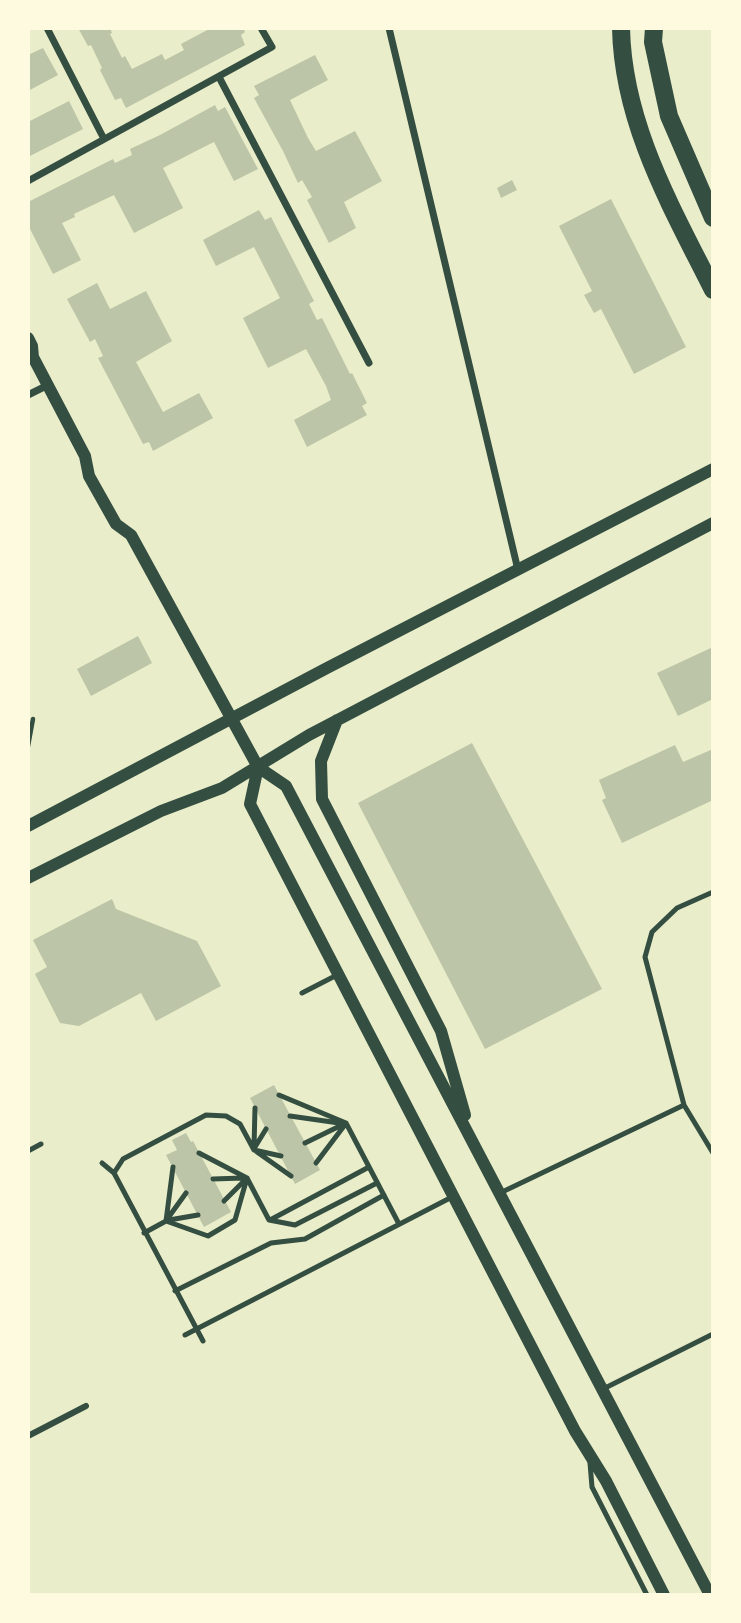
<!DOCTYPE html>
<html>
<head>
<meta charset="utf-8">
<style>
  body { margin:0 }
  #map { position:relative; width:741px; height:1623px; overflow:hidden; background:#e9edc9; font-family:"Archivo Narrow",sans-serif }
  canvas { display:block }
  .frame { position:absolute; inset:0; border:30px solid #fefae0; pointer-events:none }
</style>
</head>
<body>
<div id="map">
<canvas width="741" height="1623"></canvas>
<div class="frame"></div>
</div>
<script>
const context = document.querySelector('canvas').getContext('2d');
context.lineJoin = 'round';
function fill(path, color) { context.fillStyle = color; context.fill(path, 'evenodd'); }
function stroke(path, color, width, dash) { context.strokeStyle = color; context.lineWidth = width; context.lineCap = dash ? 'butt' : 'round'; context.setLineDash(dash || []); context.stroke(path); }
const building = new Path2D(`
  M78,28H110L112,33L110,34L122,58L125,56L132,69L162,54L165,60L184,50L181,44L211,28H243L245,32L241,35L245,45L126,108L121,98L115,100L100,70L102,68L91,45L88,46Z
  M43,48L58,75L28,91V55Z
  M315,55L328,80L290,100L308,138L316,151L355,131L382,181L344,202L356,228L329,243L307,200L312,197L302,180L298,183L283,151L254,98L259,95L254,86Z
  M69,101L83,129L28,157V122Z
  M215,105L218,111L225,107L258,169L234,181L214,142L198,150L163,168L183,208L134,233L114,195L74,214L75,217L62,223L81,260L53,274L28,225V208L30,207L28,202L113,159L115,163L132,155L130,149L160,135Z
  M512,180L517,190L501,198L497,188Z
  M611,199L686,347L634,374L601,309L594,313L584,295L592,291L559,226Z
  M259,210L265,220L271,217L314,301L309,304L317,320L322,318L350,374L352,373L367,403L362,406L367,415L307,447L294,420L331,400L326,386L306,349L268,368L243,318L280,298L254,247L216,266L203,240Z
  M97,283L110,309L146,291L172,341L136,362L163,412L199,393L213,418L153,451L149,442L143,444L98,358L103,356L95,339L90,342L67,299Z
  M138,636L152,663L91,696L77,669Z
  M713,647V699L678,716L657,673Z
  M472,743L602,989L485,1049L358,803Z
  M675,745L683,762L713,749V800L622,843L602,800L606,798L599,780Z
  M112,899L116,909L197,941L221,986L156,1021L141,993L79,1026L60,1023L35,974L47,967L33,940Z
  M274,1085L320,1170L295,1184L250,1098Z
  M186,1133L191,1142L193,1141L231,1212L204,1227L166,1155L177,1150L172,1140Z`);
const path = new Path2D(`
  M28,746L33,719`);
const service = new Path2D(`
  M713,892L677,908L652,932L645,957L684,1105L713,1153
  M302,993L337,975
  M279,1095L346,1123
  M290,1116L339,1123
  M305,1143L346,1123L399,1224
  M254,1147L255,1108
  M255,1147L266,1129
  M28,1151L41,1144
  M257,1152L291,1176
  M199,1153L247,1178L269,1220L295,1225L377,1183
  M102,1163L114,1173L203,1341
  M316,1163L344,1126
  M114,1173L123,1159L206,1115L226,1116L240,1124L254,1150L281,1156
  M213,1179L243,1178
  M500,1193L684,1105
  M224,1201L244,1181
  M168,1218L186,1193
  M169,1220L198,1215
  M270,1220L369,1167
  M166,1221L208,1236L235,1220L247,1178
  M144,1233L166,1221L173,1167
  M175,1291L271,1243L305,1239L384,1195
  M185,1335L452,1197
  M603,1389L713,1334
  M590,1463L592,1487L647,1595`);
const pedestrian = new Path2D(`
  M28,1436L86,1406`);
const minor = new Path2D(`
  M47,28L104,139
  M389,28L518,570
  M219,77L369,363
  M28,181L272,47L261,28
  M28,395L48,385`);
const tertiary = new Path2D(`
  M28,338L32,346L33,357L85,456L89,476L116,524L131,535L258,767L286,786L710,1595
  M337,720L321,761L322,799L441,1031L465,1115
  M258,767L250,804L575,1431L606,1481L664,1595
  M28,826L327,668L713,469
  M28,878L161,811L222,788L309,735L713,523`);
const primary = new Path2D(`
  M621,28C623,124 671,206 713,290
  M654,28L653,42L669,116L713,218`);
fill(building, '#bcc5a7');
stroke(path, '#344e41', 4.5);
stroke(service, '#344e41', 5);
stroke(pedestrian, '#344e41', 6);
stroke(minor, '#344e41', 7);
stroke(tertiary, '#344e41', 12);
stroke(primary, '#344e41', 18);
</script>
</body>
</html>
